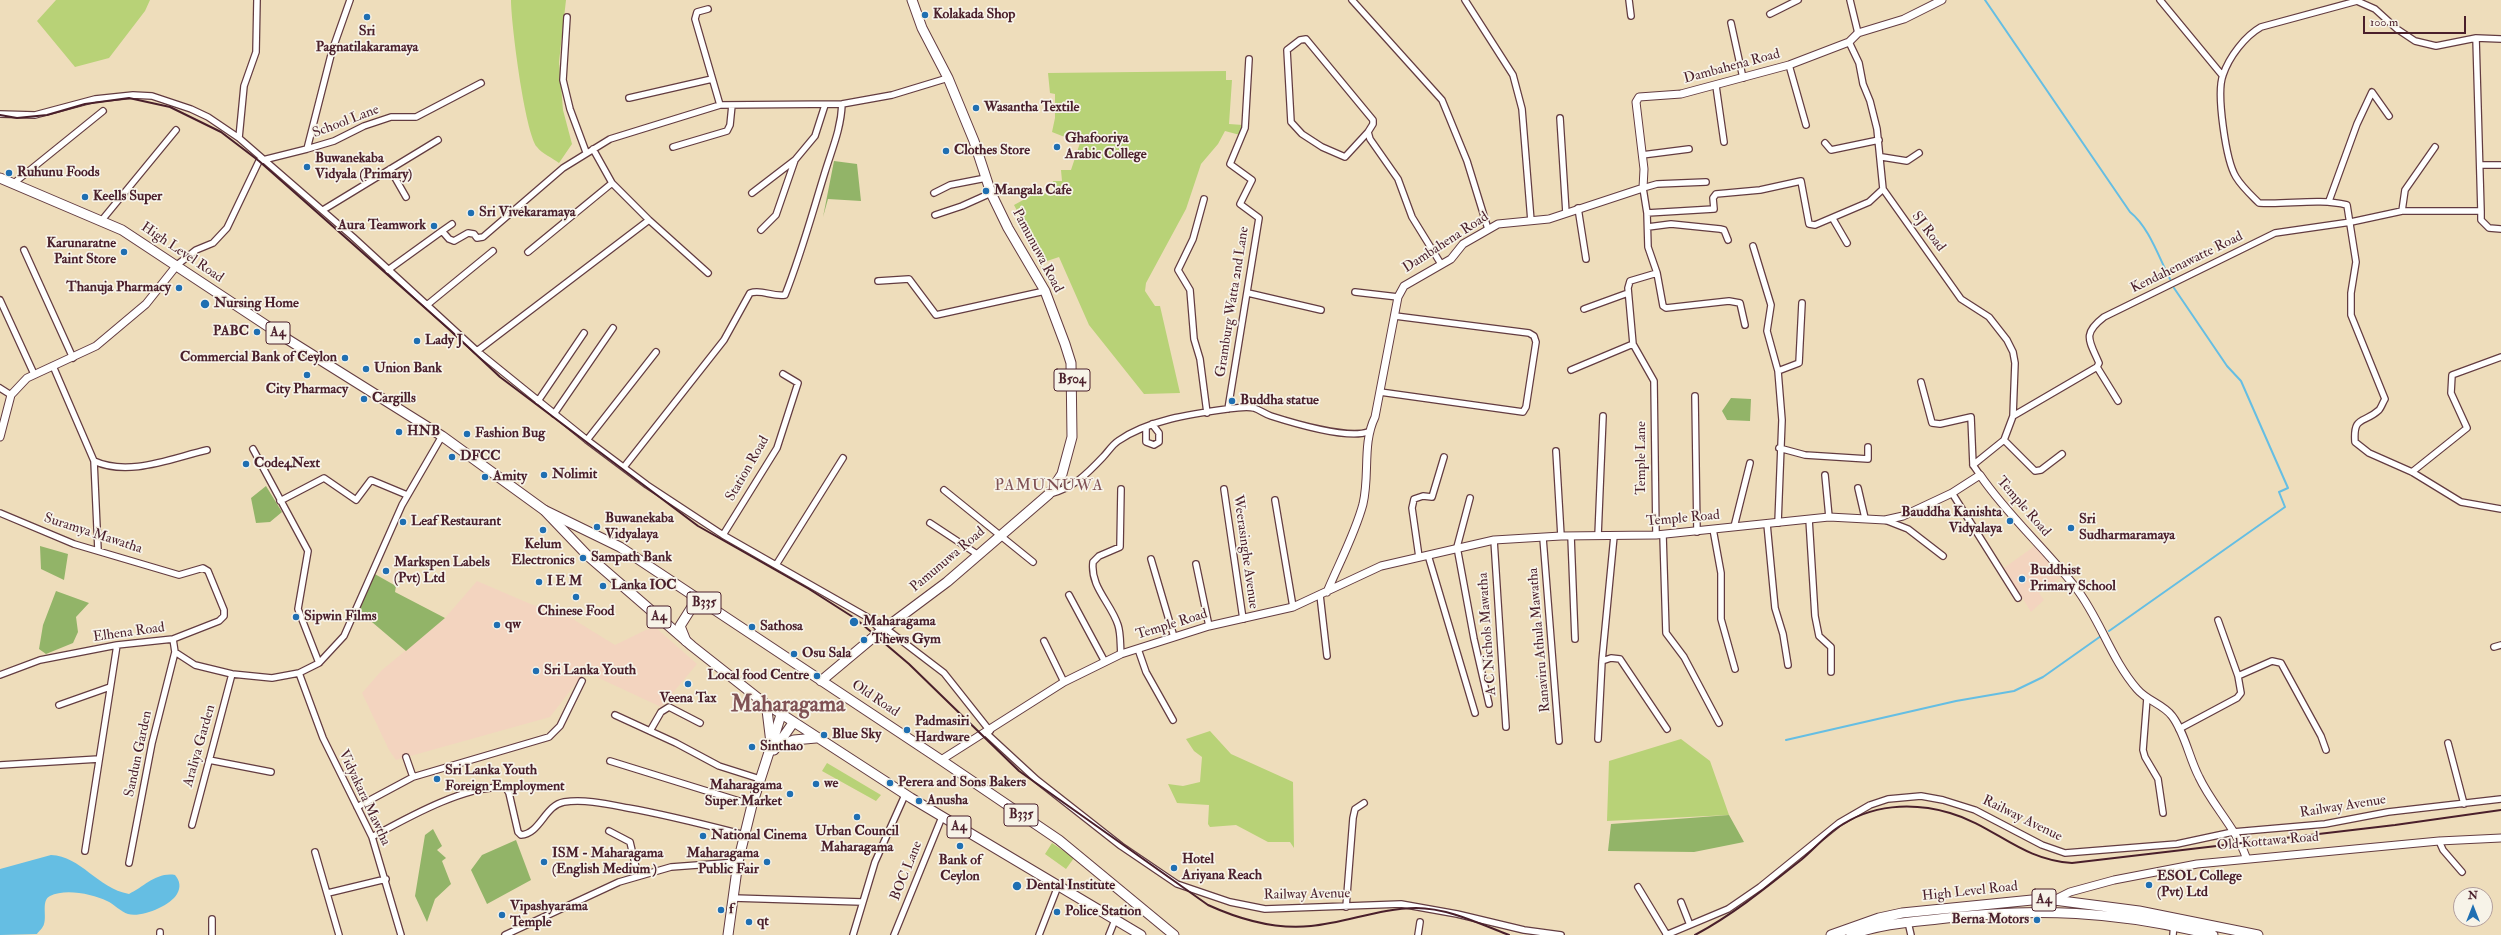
<!DOCTYPE html>
<html>
<head>
<meta charset="utf-8">
<style>
  body { margin:0 }
  #map { position:relative; width:2501px; height:935px; overflow:hidden; background:#edb; font-family:"IM FELL Double Pica",serif }
  canvas { display:block }
  .north { position:absolute; left:2453px; top:887px; width:40px; height:40px; box-sizing:border-box; background:#f7f3e8; border:1px solid #b29e9c; border-radius:50%; rotate:0deg; font-size:11px; font-weight:700; line-height:16px; text-align:center; color:#4a1f2b }
  .north::after { content:''; display:block; margin:auto; width:14px; height:18px; background:#1f6fb2; clip-path:polygon(50% 0,100% 100%,50% 72%,0 100%) }
  .scale { position:absolute; left:2363px; top:16px; width:103px; height:18px; box-sizing:border-box; border:2px solid #4a1f2b; border-top:0; padding-left:5px; font-size:12px; line-height:14px; white-space:nowrap; color:#4a1f2b; -webkit-text-stroke:3px #f7f3e8; paint-order:stroke }
</style>
</head>
<body>
<div id="map">
<canvas width="2501" height="935"></canvas>
<div class="north">N</div>
<div class="scale">100 m</div>
</div>
<script>
const context = document.querySelector('canvas').getContext('2d');
context.lineJoin = 'round';
function fill(path, color) { context.fillStyle = color; context.fill(path, 'evenodd'); }
function stroke(path, color, width, dash) { context.strokeStyle = color; context.lineWidth = width; context.lineCap = dash ? 'butt' : 'round'; context.setLineDash(dash || []); context.stroke(path); }
function label(font, color, halo, rows, align = 'center') {
  context.font = font + ' "IM FELL Double Pica",serif'; context.lineWidth = 3.5; context.setLineDash([]); context.textBaseline = 'middle'; context.strokeStyle = halo; context.fillStyle = color; for (const [text, x, y, turn = 0] of rows) {
    context.save(); context.translate(x, y); context.rotate((+turn || 0) * Math.PI / 180); context.textAlign = isNaN(turn) ? turn : align; if (halo) context.strokeText(text, 0, 0); context.fillText(text, 0, 0); context.restore();
  }
}
const built = new Path2D(`
  M2036,545L2064,575L2039,593L2044,600L2031,612L2004,568Z
  M477,581L533,605L563,613L615,645L654,626L697,664L661,707L588,673L580,678L550,717L396,760L389,750L362,693L382,670L445,618Z`);
const green = new Path2D(`
  M56,0H150L145,11L109,58L75,67L37,21Z
  M511,0H566L559,62L563,110L572,144L559,163C553,158 542,154 537,147C525,133 511,23 511,0Z
  M1226,71V80H1232L1229,124L1243,125L1240,135L1225,131L1218,144L1201,164L1186,209L1146,283L1145,291L1155,306H1160L1180,393L1144,394L1089,325L1059,257L1044,262L1014,205L1036,193H1055L1053,181H1062L1061,170H1071L1080,143L1052,132L1055,118V94L1050,93L1048,73Z
  M1210,731L1231,754L1293,782L1294,848L1290,842H1268L1236,825L1210,827L1208,824L1209,805L1177,803L1168,784L1183,786L1200,782L1202,757L1194,751L1186,739Z
  M1681,739L1710,761L1729,815L1607,821L1609,761Z
  M827,763L881,795L876,801L822,771Z
  M1052,843L1074,858L1066,869L1045,854Z`);
const forest = new Path2D(`
  M834,161L857,164L861,201L828,199L823,217Z
  M1731,398L1751,399L1750,421L1727,420L1722,411Z
  M266,486L282,512L270,522L256,523L251,498Z
  M40,546L68,554L64,580L41,569Z
  M373,573L396,586L395,592L445,618L406,651L359,611Z
  M56,591L89,603L76,617L78,632L73,643L46,654L39,649L43,625Z
  M1729,815L1744,842L1694,852L1608,851L1611,824Z
  M433,829L442,846L437,850L446,858L442,861L451,884L435,899L427,922L415,896L425,835Z
  M516,840L531,880L487,904L471,870L482,855Z`);
const water = new Path2D(`
  M51,855C81,856 97,888 129,894C144,887 156,872 175,875C180,881 181,887 177,894C170,906 141,918 128,914C121,912 114,904 107,901C93,894 65,888 50,896C41,900 47,916 44,924C43,928 39,931 37,934L0,935V869Z`);
const stream = new Path2D(`
  M1985,0L2130,212C2149,227 2159,258 2170,279
  M2109,631L2285,507L2279,492L2288,488L2241,381L2227,366L2174,288
  M1786,740L1956,701L2014,691L2043,677L2101,636`);
const minor = new Path2D(`
  M1352,0L1442,100L1467,161L1488,229
  M1465,0L1513,75L1522,109L1531,221
  M1629,0L1631,16
  M1850,0L1858,33
  M2160,0L2222,75
  M708,9L697,12L695,19L720,105
  M1770,14L1798,0
  M567,17L563,80L570,109L586,152
  M1731,23L1743,78
  M2476,38L2481,211
  M2501,39L2476,38L2436,46L2415,41L2397,29L2375,9L2357,1L2261,27C2245,36 2229,57 2223,75C2216,93 2226,161 2236,177C2242,187 2251,195 2259,203C2288,205 2318,198 2347,205L2356,262L2351,293V315L2385,399C2383,402 2381,408 2379,410C2364,424 2353,415 2355,442L2369,453L2412,472L2461,502L2501,509
  M1849,42L1859,63L1863,84L1870,101L1877,129L1883,189L1961,299L1989,317L2007,340L2013,352L2015,363L2013,416
  M1789,65L1806,125
  M1716,86L1724,142
  M629,98L712,79
  M0,114L35,115L95,99L133,95L152,96L191,109L208,117L239,138L353,237L477,351L587,440L647,485L723,535L867,617L882,631
  M1560,118L1566,213
  M1368,132L1345,157L1322,147L1302,134L1291,122L1287,50L1300,40L1306,39L1373,120V124L1368,132L1370,139L1398,179L1412,217L1441,264
  M239,138L244,86L256,52L257,0
  M1825,143L1831,150L1879,140
  M673,147L727,131L730,125L732,105
  M307,149L334,141L364,126L391,117H416L481,83
  M593,149L612,183L649,220L708,273
  M1642,155L1689,149
  M1882,157L1907,161L1919,153
  M2480,165H2501
  M390,169L406,197
  M1706,182L1657,184L1643,188L1647,213L1648,247L1657,273L1663,306L1666,308L1729,301L1740,303L1745,325
  M14,183L103,111
  M752,193L795,160
  M934,193L950,185L986,178
  M1204,199L1193,239L1178,270L1190,290L1194,339L1200,359L1207,413
  M2329,201L2357,124L2372,92L2389,116
  M1578,208L1586,259
  M323,210L438,140
  M2402,211L2405,190L2435,147
  M1647,213L1714,209L1713,198L1716,194L1760,190L1801,181L1809,224L1815,225L1869,202L1883,189
  M935,215L962,206L991,193
  M1833,219L1847,243
  M102,220L176,130
  M1648,227L1671,224L1720,229L1724,230L1728,240
  M761,230L776,215L795,160L815,136L825,105
  M442,231L452,224
  M1753,246L1771,305L1767,331L1778,371
  M24,250L73,358
  M528,252L612,183
  M177,265L196,250L213,243L227,228L259,161L307,149L332,51L350,0
  M388,270L442,231L449,239L454,241L468,233L474,234L477,238L483,237L563,168L610,139L720,105L842,104L892,95L948,78
  M878,281L909,279L936,315L1045,291
  M1355,292L1398,297
  M1248,293L1321,310
  M0,300L34,374
  M427,305L493,251
  M1584,309L1628,293
  M477,351L649,220
  M53,366L94,461L98,550
  M2097,367L2118,401
  M1571,370L1633,344
  M1921,382L1932,423L1940,424L1971,417L1973,465
  M0,388L11,395
  M1380,392L1523,412L1526,407L1536,342L1534,336L1529,333L1395,316
  M1695,396L1697,532
  M538,401L584,333
  M1228,409L1259,218L1240,204L1252,180L1230,164L1245,128L1249,59
  M554,414L613,328
  M1146,428V442L1154,445L1159,442V433L1152,424
  M587,440L656,352
  M2004,440L2035,471L2041,470L2062,454
  M1779,448L1805,455L1868,459V447
  M253,449L308,551L298,609L319,663
  M1556,451L1561,536
  M94,461C129,477 172,458 207,450
  M624,467L724,340L750,293C762,289 772,297 785,295C801,255 812,214 825,172C832,149 841,129 842,104
  M2412,472L2467,428L2451,393L2452,375L2501,357
  M1825,475L1829,517
  M1980,475L1973,465L2004,440L2013,416L2097,367L2099,363C2089,340 2082,334 2104,317L2275,233L2351,222L2402,211H2481V220L2489,228L2501,229
  M1858,488L1865,518
  M1121,489L1120,547L1099,556L1093,562C1090,587 1111,603 1118,625C1121,634 1120,645 1121,654
  M1224,489L1243,619
  M944,490L1033,562
  M1952,493L2018,598
  M1050,494C1073,488 1087,474 1103,457C1108,452 1112,445 1118,441C1148,420 1191,414 1227,409C1234,408 1247,406 1254,408C1260,410 1265,414 1271,416C1293,423 1347,439 1368,432
  M1470,498L1457,547L1474,639L1489,704
  M1275,500L1293,607
  M280,501L324,478L356,500L371,480L407,495
  M0,513L74,544L179,575L203,568L208,571L224,610V616L219,621L173,639
  M1809,519L1815,616L1819,636L1831,647V672
  M1885,520L1908,529L1943,556
  M930,523L977,554
  M1778,523L1782,420L1778,371L1799,363L1802,303
  M1767,524L1775,608L1783,634L1788,665
  M1734,527L1750,463
  M1713,529L1721,573V619L1735,669
  M723,535L777,448L798,383L783,374
  M1656,535L1654,381L1633,344L1628,288L1630,281L1657,273
  M1663,535L1666,633L1684,657L1719,723
  M1571,536L1575,639
  M1598,536L1603,416
  M1614,536L1602,661L1611,658L1620,659L1667,729
  M1543,538L1559,741
  M1494,540L1506,727
  M1428,555L1475,713
  M1419,557L1412,508L1414,499L1423,496L1432,497L1444,457
  M1151,559L1174,637
  M1196,564L1209,626
  M776,565L843,458
  M1069,595L1105,662
  M1320,595L1327,656
  M885,628L944,673L990,731
  M1044,641L1064,682
  M2494,647L2501,645
  M1138,649L1146,672L1173,720
  M299,673L323,738L372,837L401,935
  M0,675L40,660L117,645L173,639L175,652L195,665L232,674L272,678L299,673L319,663L344,636L402,505L442,436
  M2238,676L2272,661L2281,663L2321,736L2326,750
  M2147,698L2143,750L2145,757L2158,779L2163,813
  M59,705L110,687
  M615,715L676,743L719,766L760,779
  M2179,729L2237,698L2241,693L2238,676L2218,620
  M650,731L661,712L669,707L700,723
  M986,733L1037,780L1121,846L1177,884L1230,902L1265,909L1401,904L1457,914L1524,930L1561,935
  M1598,739L1602,661
  M2448,743L2464,804
  M209,760L271,772
  M610,761L752,805
  M0,765L99,759
  M413,777L549,737L560,726L582,681
  M357,807L413,777L406,757
  M192,825L232,674
  M609,831L630,842L638,876
  M372,837C405,819 468,783 506,788L509,793L518,832L521,835C540,834 545,805 564,802C585,799 607,804 628,808C668,815 706,825 745,835
  M2439,841L2443,850L2462,872
  M85,851L117,645
  M315,852L339,935
  M129,863L152,743L175,652
  M1638,887L1667,935
  M328,893L386,879
  M733,898L862,902
  M1681,902L1690,925
  M1346,907L1353,818L1355,809L1364,803
  M212,919V935
  M1908,922L1911,935
  M160,932V935
  M505,935L619,882L671,867L738,862
  M853,935L875,862L905,795
  M894,935L942,817
  M1039,935L1058,886
  M1109,935L1115,920
  M1418,935L1420,922
  M1666,935L1728,909L1760,887L1839,823L1870,805L1888,799L1921,796L1943,800L1975,810L2042,845L2065,853L2177,844L2233,832L2325,824L2388,812L2501,799
  M2173,935L2174,923`);
const tertiary = new Path2D(`
  M0,437L11,395L27,378L96,346L146,304L177,265
  M1327,592C1339,563 1355,534 1363,504C1370,474 1362,444 1375,417L1398,297L1404,286L1451,259L1463,244L1498,224L1549,219L1643,188L1644,169L1636,102L1639,97L1681,94L1789,65L1849,42L1858,33L1904,19L1942,0
  M941,760L1064,682L1121,654L1209,626L1293,607L1381,566L1494,540L1561,536L1656,535L1829,517L1885,520L1903,516L1952,493L1980,475C2008,516 2046,549 2076,588C2100,619 2111,659 2137,689C2147,701 2163,704 2172,716C2185,733 2189,758 2199,777C2212,805 2236,828 2246,857
  M2050,911L2054,900L2070,892L2114,880L2197,864L2439,841L2501,838`);
const primary = new Path2D(`
  M544,510L620,547L941,760L1059,840L1174,935
  M686,641L680,626L692,607L704,603
  M821,681L876,635L947,582L1049,494L1062,474L1072,437L1071,363L1065,344L1045,291L1008,228L991,193L974,141L948,78L922,28L912,0
  M774,750L793,723
  M728,935L738,862L752,805L781,715`);
const trunk = new Path2D(`
  M0,178L122,230L287,339L442,436L544,510L587,555L692,646L763,702L911,798L1141,935
  M763,702L767,710L771,743
  M777,747L794,740L816,738
  M1831,935L1879,918L1902,913L2032,900H2054L2139,911L2258,935
  M1851,935C1879,924 1909,922 1938,919C2035,907 2118,911 2213,935`);
const rail = new Path2D(`
  M0,115L17,118L47,115L85,104L129,98L170,107L221,132L259,161L450,330L500,377L698,526L809,589L856,619L909,664L1019,771L1208,905C1241,920 1275,930 1311,926C1346,923 1380,908 1416,908C1448,908 1480,924 1509,935
  M1695,935C1734,914 1767,887 1801,860C1813,850 1825,836 1837,828C1871,804 1912,802 1950,813C1995,826 2021,860 2072,863L2395,825L2501,810`);
const markers = [
  [925,15,4,"#1f6fb2"],
  [367,17,4,"#1f6fb2"],
  [976,108,4,"#1f6fb2"],
  [1057,147,4,"#1f6fb2"],
  [946,151,4,"#1f6fb2"],
  [307,167,4,"#1f6fb2"],
  [9,173,4,"#1f6fb2"],
  [986,191,4,"#1f6fb2"],
  [85,197,4,"#1f6fb2"],
  [471,213,4,"#1f6fb2"],
  [434,226,4,"#1f6fb2"],
  [124,252,4,"#1f6fb2"],
  [179,288,4,"#1f6fb2"],
  [205,304,5,"#1f6fb2"],
  [257,332,4,"#1f6fb2"],
  [417,341,4,"#1f6fb2"],
  [345,358,4,"#1f6fb2"],
  [366,369,4,"#1f6fb2"],
  [307,375,4,"#1f6fb2"],
  [364,399,4,"#1f6fb2"],
  [1232,401,4,"#1f6fb2"],
  [399,432,4,"#1f6fb2"],
  [467,434,4,"#1f6fb2"],
  [452,457,4,"#1f6fb2"],
  [246,464,4,"#1f6fb2"],
  [544,475,4,"#1f6fb2"],
  [485,477,4,"#1f6fb2"],
  [2010,521,4,"#1f6fb2"],
  [403,522,4,"#1f6fb2"],
  [597,527,4,"#1f6fb2"],
  [2071,528,4,"#1f6fb2"],
  [543,530,4,"#1f6fb2"],
  [583,558,4,"#1f6fb2"],
  [386,571,4,"#1f6fb2"],
  [2022,579,4,"#1f6fb2"],
  [539,582,4,"#1f6fb2"],
  [603,586,4,"#1f6fb2"],
  [576,597,4,"#1f6fb2"],
  [296,617,4,"#1f6fb2"],
  [854,622,5,"#1f6fb2"],
  [497,625,4,"#1f6fb2"],
  [752,627,4,"#1f6fb2"],
  [864,640,4,"#1f6fb2"],
  [794,654,4,"#1f6fb2"],
  [536,671,4,"#1f6fb2"],
  [817,676,4,"#1f6fb2"],
  [688,684,4,"#1f6fb2"],
  [907,730,4,"#1f6fb2"],
  [824,735,4,"#1f6fb2"],
  [752,747,4,"#1f6fb2"],
  [437,779,4,"#1f6fb2"],
  [890,783,4,"#1f6fb2"],
  [816,784,4,"#1f6fb2"],
  [790,794,4,"#1f6fb2"],
  [919,801,4,"#1f6fb2"],
  [857,817,4,"#1f6fb2"],
  [703,836,4,"#1f6fb2"],
  [960,846,4,"#1f6fb2"],
  [544,862,4,"#1f6fb2"],
  [767,862,4,"#1f6fb2"],
  [1174,868,4,"#1f6fb2"],
  [2149,885,4,"#1f6fb2"],
  [1017,886,5,"#1f6fb2"],
  [721,910,4,"#1f6fb2"],
  [1057,912,4,"#1f6fb2"],
  [502,915,4,"#1f6fb2"],
  [2037,920,4,"#1f6fb2"],
  [749,922,4,"#1f6fb2"]
];
const shields = [
  [278,333,24],
  [1072,380,36],
  [704,603,34],
  [659,617,24],
  [1021,815,34],
  [959,827,24],
  [2044,900,24]
];
const shieldNames = [
  ["A4",278,333],
  ["B504",1072,380],
  ["B335",704,603],
  ["A4",659,617],
  ["B335",1021,815],
  ["A4",959,827],
  ["A4",2044,900]
];
const poiNames = [
  ["Kolakada Shop",933,15],
  ["Sri",367,32,"center"],
  ["Pagnatilakaramaya",367,48,"center"],
  ["Wasantha Textile",984,108],
  ["Ghafooriya",1065,139],
  ["Arabic College",1065,155],
  ["Clothes Store",954,151],
  ["Buwanekaba",315,159],
  ["Vidyala (Primary)",315,175],
  ["Ruhunu Foods",17,173],
  ["Mangala Cafe",994,191],
  ["Keells Super",93,197],
  ["Sri Vivekaramaya",479,213],
  ["Aura Teamwork",426,226,"right"],
  ["Karunaratne",116,244,"right"],
  ["Paint Store",116,260,"right"],
  ["Thanuja Pharmacy",171,288,"right"],
  ["Nursing Home",214,304],
  ["PABC",249,332,"right"],
  ["Lady J",425,341],
  ["Commercial Bank of Ceylon",337,358,"right"],
  ["Union Bank",374,369],
  ["City Pharmacy",307,390,"center"],
  ["Cargills",372,399],
  ["Buddha statue",1240,401],
  ["HNB",407,432],
  ["Fashion Bug",475,434],
  ["DFCC",460,457],
  ["Code4Next",254,464],
  ["Nolimit",552,475],
  ["Amity",493,477],
  ["Bauddha Kanishta",2002,513,"right"],
  ["Vidyalaya",2002,529,"right"],
  ["Buwanekaba",605,519],
  ["Vidyalaya",605,535],
  ["Sri",2079,520],
  ["Sudharmaramaya",2079,536],
  ["Leaf Restaurant",411,522],
  ["Kelum",543,545,"center"],
  ["Electronics",543,561,"center"],
  ["Sampath Bank",591,558],
  ["Markspen Labels",394,563],
  ["(Pvt) Ltd",394,579],
  ["Buddhist",2030,571],
  ["Primary School",2030,587],
  ["I E M",547,582],
  ["Lanka IOC",611,586],
  ["Chinese Food",576,612,"center"],
  ["Sipwin Films",304,617],
  ["Maharagama",863,622],
  ["qw",505,625],
  ["Sathosa",760,627],
  ["Thews Gym",872,640],
  ["Osu Sala",802,654],
  ["Sri Lanka Youth",544,671],
  ["Local food Centre",809,676,"right"],
  ["Veena Tax",688,699,"center"],
  ["Padmasiri",915,722],
  ["Hardware",915,738],
  ["Blue Sky",832,735],
  ["Sinthao",760,747],
  ["Sri Lanka Youth",445,771],
  ["Foreign Employment",445,787],
  ["Perera and Sons Bakers",898,783],
  ["we",824,784],
  ["Maharagama",782,786,"right"],
  ["Super Market",782,802,"right"],
  ["Anusha",927,801],
  ["Urban Council",857,832,"center"],
  ["Maharagama",857,848,"center"],
  ["National Cinema",711,836],
  ["ISM - Maharagama",552,854],
  ["(English Medium )",552,870],
  ["Maharagama",759,854,"right"],
  ["Public Fair",759,870,"right"],
  ["Hotel",1182,860],
  ["Ariyana Reach",1182,876],
  ["Bank of",960,861,"center"],
  ["Ceylon",960,877,"center"],
  ["ESOL College",2157,877],
  ["(Pvt) Ltd",2157,893],
  ["Dental Institute",1026,886],
  ["Vipashyarama",510,907],
  ["Temple",510,923],
  ["f",729,910],
  ["Police Station",1065,912],
  ["Berna Motors",2029,920,"right"],
  ["qt",757,922]
];
const streetNames = [
  ["Dambahena Road",1732,67,-15],
  ["School Lane",346,122,-21],
  ["SJ Road",1928,232,53],
  ["Dambahena Road",1446,243,-33],
  ["Pamunuwa Road",1037,251,62],
  ["High Level Road",182,253,34],
  ["Kendahenawatte Road",2187,263,-26],
  ["Gramburg Watta 2nd Lane",1233,302,-81],
  ["Temple Lane",1642,458,-90],
  ["Station Road",748,469,-60],
  ["Temple Road",2023,507,49],
  ["Temple Road",1683,519,-5],
  ["Suramya Mawatha",93,534,18],
  ["Weerasinghe Avenue",1245,552,82],
  ["Pamunuwa Road",948,560,-40],
  ["Temple Road",1172,625,-17],
  ["Elhena Road",129,633,-8],
  ["A C Nichols Mawatha",1488,634,-94],
  ["Ranaviru Athula Mawatha",1540,640,-95],
  ["Old Road",875,699,34],
  ["Araliya Garden",200,746,-74],
  ["Sandun Garden",139,754,-78],
  ["Vidyakara Mawtha",364,798,65],
  ["Railway Avenue",2343,807,-9],
  ["Railway Avenue",2022,819,26],
  ["Old Kottawa Road",2268,842,-5],
  ["BOC Lane",907,871,-68],
  ["High Level Road",1970,892,-6],
  ["Railway Avenue",1307,895,-1]
];
const quarterNames = [
  ["PAMUNUWA",1049,487]
];
const townNames = [
  ["Maharagama",788,706]
];
fill(built, '#f3d4bf');
fill(green, '#b8d277');
fill(forest, '#92b468');
fill(water, '#65bee3');
stroke(stream, '#65bee3', 2);
stroke(minor, '#633c41', 8);
stroke(tertiary, '#633c41', 9);
stroke(primary, '#633c41', 11);
stroke(trunk, '#633c41', 11);
stroke(minor, '#fff', 5.5);
stroke(tertiary, '#fff', 7);
stroke(primary, '#fff', 9);
stroke(trunk, '#fff', 9);
stroke(rail, '#4a1f2b', 2);
for (const [x, y, r, color] of markers) { const dot = new Path2D(); dot.arc(x, y, r, 0, 2 * Math.PI); context.fillStyle = color; context.fill(dot); stroke(dot, '#f7f3e8', 1.5); }
for (const [x, y, w] of shields) { const box = new Path2D(); box.roundRect(x - w / 2, y - 11, w, 22, 3); context.fillStyle = '#f7f3e8'; context.fill(box); stroke(box, '#4a1f2b', 1); }
label('bold 13px', '#4a1f2b', null, shieldNames);
label('bold 14px', '#4a1f2b', '#f7f3e8', poiNames, 'left');
label('14px', '#4a1f2b', '#f7f3e8', streetNames);
context.letterSpacing = '1px';
label('16px', '#805255', '#f7f3e8', quarterNames);
context.letterSpacing = '0px';
label('bold 22px', '#805255', '#f7f3e8', townNames);
</script>
</body>
</html>
